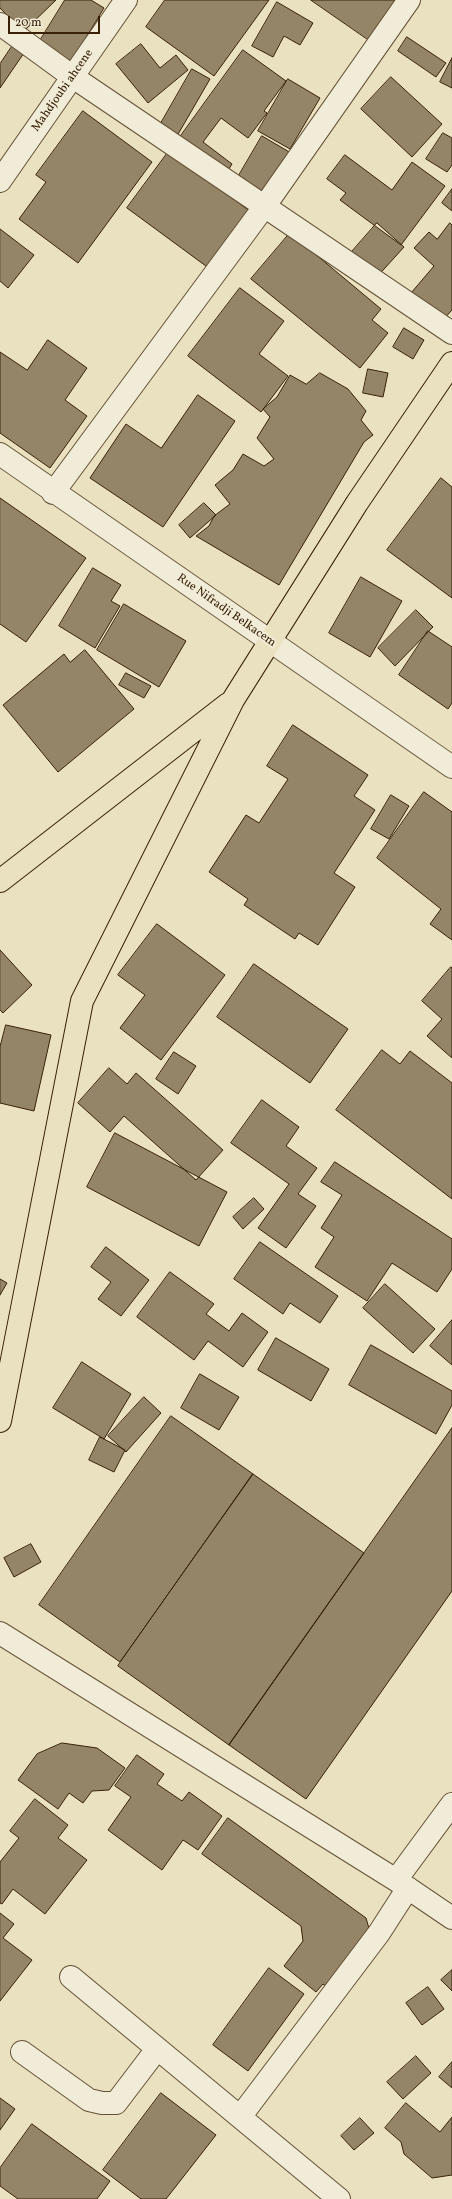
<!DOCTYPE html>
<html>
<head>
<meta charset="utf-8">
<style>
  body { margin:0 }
  #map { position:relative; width:452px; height:2199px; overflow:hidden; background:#eae1c1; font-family:Vollkorn,serif }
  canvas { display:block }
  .scale { position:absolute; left:8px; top:16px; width:92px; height:18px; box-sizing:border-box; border:2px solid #392107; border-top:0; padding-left:5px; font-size:12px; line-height:14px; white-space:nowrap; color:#392107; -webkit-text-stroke:3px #f1ecd7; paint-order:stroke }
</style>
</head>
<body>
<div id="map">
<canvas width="452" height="2199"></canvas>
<div class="scale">20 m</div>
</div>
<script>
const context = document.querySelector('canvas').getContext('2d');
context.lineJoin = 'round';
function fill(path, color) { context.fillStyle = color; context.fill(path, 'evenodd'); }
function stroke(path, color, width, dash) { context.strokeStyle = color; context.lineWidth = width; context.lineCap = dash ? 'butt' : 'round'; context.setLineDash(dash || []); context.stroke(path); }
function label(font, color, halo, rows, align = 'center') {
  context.font = font + ' Vollkorn,serif'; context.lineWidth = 4; context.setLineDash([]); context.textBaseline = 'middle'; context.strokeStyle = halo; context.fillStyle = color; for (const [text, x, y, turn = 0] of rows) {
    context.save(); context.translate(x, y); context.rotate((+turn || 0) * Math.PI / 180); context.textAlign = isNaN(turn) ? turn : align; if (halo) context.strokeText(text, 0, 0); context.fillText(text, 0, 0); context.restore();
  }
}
const building = new Path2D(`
  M0,0H56L23,32L0,8Z
  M65,0H91L104,8L70,64L38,44Z
  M165,0H269L214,76L146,27Z
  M311,0H396L369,40Z
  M277,2L313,23L300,45L284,36L273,57L252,46Z
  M407,37L446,63L436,77L398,51Z
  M141,44L160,68L176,55L188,70L148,103L116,64Z
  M13,45L24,53L0,88V64Z
  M243,50L286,81L264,111L267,113L248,138L221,118L203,142L232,164L227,172L180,137Z
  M452,58V88L440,82Z
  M192,69L210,79L177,136L160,125Z
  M391,77L442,124L412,157L361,109Z
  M288,79L320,98L290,149L258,131Z
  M83,111L152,162L78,263L19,219L46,182L36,175Z
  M443,133L452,138V165L447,172L426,159Z
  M262,136L291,153L266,194L238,177Z
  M169,151L251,212L210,269L127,208Z
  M345,155L392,190L412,162L445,186L401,245L340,200L346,193L327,179Z
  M452,189V211L442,203Z
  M377,223L404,247L375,279L349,255Z
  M450,223L452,225V310L443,320L411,293L434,266L414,248L429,232L437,239Z
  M0,229L34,255L8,288L0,281Z
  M290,233L381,309L372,320L388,333L360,368L251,279Z
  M240,288L284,321L259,354L288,376L261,412L188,356Z
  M404,328L424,340L413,359L393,347Z
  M48,340L87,368L65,400L87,416L50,468L0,433V352L27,370Z
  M368,369L388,373L383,397L363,393Z
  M320,373L348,389L366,411L361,420L373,435L364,442L279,585L196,536L209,526L214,516L230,504L215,485L233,470L243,454L264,466L274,459L257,438L270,417L263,409L277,397L290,375L306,384Z
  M198,395L235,421L163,527L90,478L126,424L161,448Z
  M441,478L452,487V598L387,550Z
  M0,498L86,558L26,642L0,624Z
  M204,503L216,515L190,538L179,525Z
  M93,568L121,585L111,601L120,606L95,648L59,626Z
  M361,577L402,601L370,657L329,633Z
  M124,604L186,641L159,687L97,650Z
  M416,610L433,627L395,666L378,648Z
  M428,631L452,647V703L448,709L399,675Z
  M85,650L134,709L58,772L3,705L64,654L70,662Z
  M126,673L151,686L144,698L119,685Z
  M293,725L368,775L354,796L375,810L334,873L355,887L318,945L299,933L295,939L244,905L248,899L209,872L246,815L259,823L288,779L267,766Z
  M424,792L452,812V940L430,924L441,909L377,858Z
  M391,795L409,806L389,839L371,829Z
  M157,924L225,975L161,1060L120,1028L145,995L118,975Z
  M0,950L32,985L3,1013L0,1010Z
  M254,964L348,1029L310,1083L217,1017Z
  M451,967L452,968V1058L427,1036L442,1019L422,1001Z
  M6,1025L51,1035L34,1111L0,1103V1047Z
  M382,1050L400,1064L410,1051L452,1083V1199L336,1110Z
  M174,1052L196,1066L178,1094L156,1079Z
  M109,1068L127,1084L136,1073L223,1150L196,1180L124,1116L110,1132L78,1103Z
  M262,1100L299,1127L286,1146L317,1168L298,1194L316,1206L286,1248L258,1228L289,1184L231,1143Z
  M115,1133L227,1192L199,1246L87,1187Z
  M335,1162L452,1239V1269L437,1292L392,1263L367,1301L315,1267L334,1237L321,1228L342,1195L321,1182Z
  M254,1198L264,1209L243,1229L233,1217Z
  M260,1242L338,1296L320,1323L290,1303L283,1314L234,1279Z
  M106,1247L149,1280L121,1316L98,1299L111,1282L91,1267Z
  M170,1272L214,1304L206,1314L229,1331L242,1313L268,1332L243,1367L208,1341L194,1360L137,1317Z
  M0,1279L7,1283L0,1295Z
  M385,1284L435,1329L413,1353L363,1308Z
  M452,1320V1365L430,1346Z
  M276,1338L329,1369L311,1401L258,1370Z
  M371,1345L452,1391V1405L436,1434L349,1385Z
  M82,1362L131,1394L104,1439L53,1408Z
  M200,1374L239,1397L219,1430L181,1408Z
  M144,1397L161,1413L126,1452L108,1436Z
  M171,1416L253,1474L120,1662L39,1605Z
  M452,1428V1591L306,1799L229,1745Z
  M100,1437L125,1450L114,1472L89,1460Z
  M253,1474L364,1553L229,1745L118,1666Z
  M31,1544L41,1562L14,1577L4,1558Z
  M62,1743L97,1748L125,1768L109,1790L92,1791L83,1803L69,1793L58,1809L18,1780L37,1754Z
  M137,1755L164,1774L157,1784L182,1801L189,1792L222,1816L198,1850L183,1840L162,1870L108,1830L131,1797L115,1786Z
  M35,1799L68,1825L58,1838L87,1860L45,1914L13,1889L2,1904L0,1903V1862L19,1838L10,1831Z
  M228,1818L366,1918L370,1932L327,1987L323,1984L316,1992L284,1966L303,1941L301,1926L202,1854Z
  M0,1913L14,1924L3,1938L32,1960L0,2001Z
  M269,1968L304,1994L248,2071L213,2045Z
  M452,1970V1991L441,1980Z
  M428,1987L444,2009L422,2025L406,2003Z
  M416,2056L431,2073L403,2099L387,2082Z
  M452,2062V2088L439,2077Z
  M161,2093L216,2135L166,2199H141L103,2170Z
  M0,2098L15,2109L0,2130Z
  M406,2103L440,2132L452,2117V2175L432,2178L404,2154L401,2142L385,2128Z
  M360,2118L374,2133L354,2150L341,2136Z
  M32,2124L110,2181L97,2199H18L0,2186V2168Z`);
const minor = new Path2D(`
  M0,24L73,77L452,333
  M0,181L126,0
  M0,454L452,767
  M53,493L264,207L409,0
  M0,1633L396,1880L452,1918
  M396,1880L452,1804
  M71,1977L339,2199
  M22,2052L89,2100L102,2103H116L157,2049
  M240,2117L379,1933L408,1888`);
const major = new Path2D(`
  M0,881L228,704
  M0,1421L82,1001L233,700L357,503L452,363`);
const streetNames = [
  ["Mahdjoubi ahcene",63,91,-55],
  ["Rue Nifradji Belkacem",226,611,35]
];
fill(building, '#958568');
stroke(building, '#392107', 1);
stroke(minor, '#655136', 24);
stroke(major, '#392107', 24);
stroke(minor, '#f1ecd7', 22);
stroke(major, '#eae1c1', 22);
label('12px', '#392107', '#f1ecd7', streetNames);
</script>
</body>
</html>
